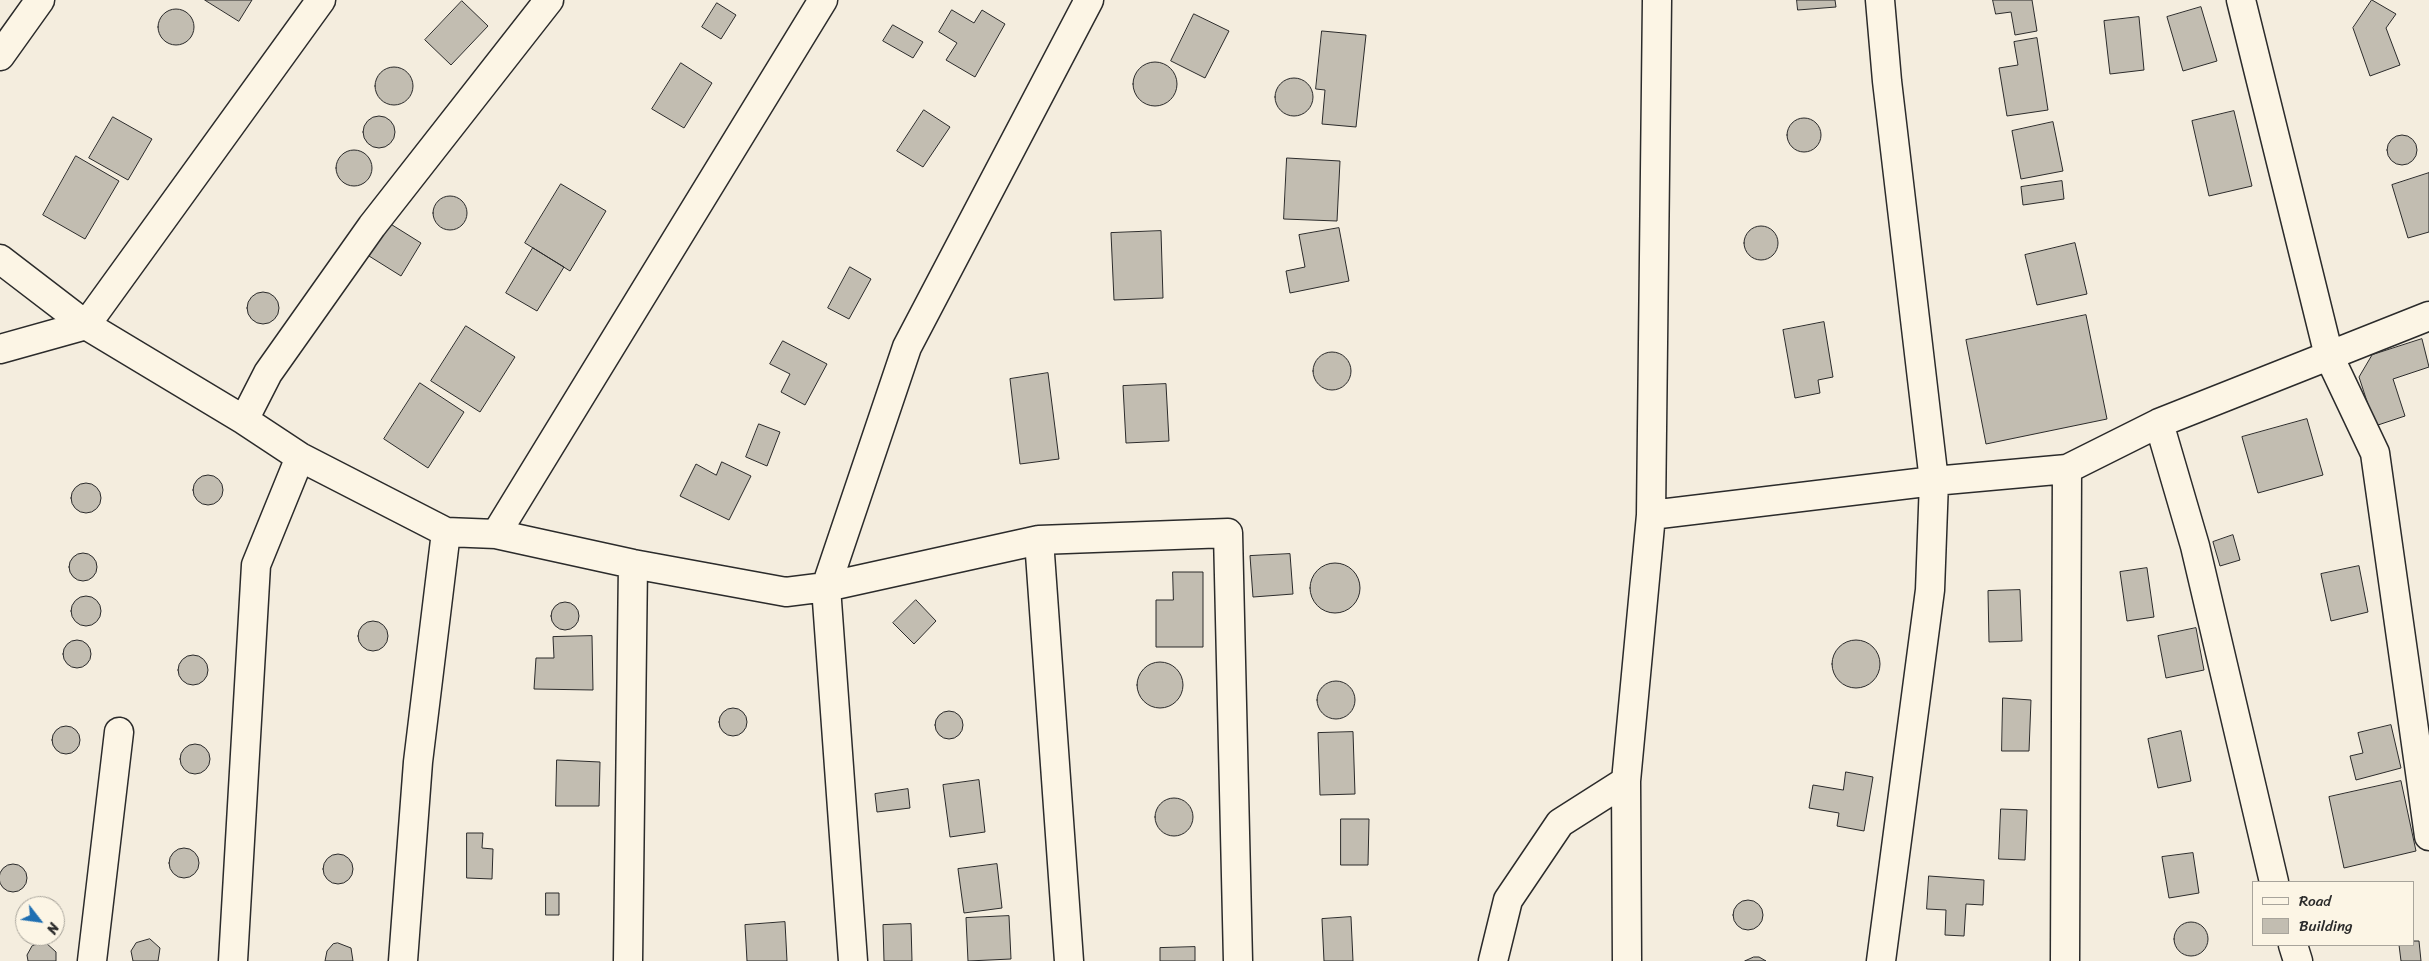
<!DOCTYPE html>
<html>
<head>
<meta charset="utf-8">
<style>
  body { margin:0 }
  #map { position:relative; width:2429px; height:961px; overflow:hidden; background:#f4edde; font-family:Sriracha,sans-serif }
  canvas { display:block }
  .legend { position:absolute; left:2252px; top:881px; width:162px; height:65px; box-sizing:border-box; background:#fcf5e5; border:1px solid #a8a49b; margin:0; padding:6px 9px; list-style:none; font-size:15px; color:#2b2b2b }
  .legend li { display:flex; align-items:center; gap:10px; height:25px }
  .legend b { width:25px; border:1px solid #a8a49b }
  .north { position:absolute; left:15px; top:896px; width:50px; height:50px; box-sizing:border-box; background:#fcf5e5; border:1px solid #a8a49b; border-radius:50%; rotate:120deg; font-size:14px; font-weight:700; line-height:20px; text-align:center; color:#2b2b2b }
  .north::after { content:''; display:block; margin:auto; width:18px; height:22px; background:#1f6fb2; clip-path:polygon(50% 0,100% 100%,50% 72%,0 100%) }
</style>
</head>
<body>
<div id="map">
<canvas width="2429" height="961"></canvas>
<ul class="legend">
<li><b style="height:6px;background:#fcf5e5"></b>Road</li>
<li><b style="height:14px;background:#c2bdb1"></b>Building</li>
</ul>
<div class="north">N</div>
</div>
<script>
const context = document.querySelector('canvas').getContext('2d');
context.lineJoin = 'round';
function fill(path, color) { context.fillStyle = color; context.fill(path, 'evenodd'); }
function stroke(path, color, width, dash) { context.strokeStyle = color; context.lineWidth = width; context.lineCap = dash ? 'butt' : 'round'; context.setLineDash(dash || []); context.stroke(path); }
const building = new Path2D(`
  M205,0H252L239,21Z
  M1797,0H1835L1836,7L1798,10Z
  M1993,0H2032L2037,31L2015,35L2011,12L1996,14Z
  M2372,0L2396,14L2386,28L2400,65L2370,76L2353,28Z
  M462,1L488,26L451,65L425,40Z
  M717,3L736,15L721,39L702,27Z
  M2201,7L2217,61L2183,71L2167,17Z
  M158 27a18 18 0 1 1 36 0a18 18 0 1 1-36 0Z
  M952,10L974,23L982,10L1005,24L975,77L946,60L957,43L939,32Z
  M1194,14L1229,31L1205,78L1171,61Z
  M2139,17L2144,70L2110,74L2104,21Z
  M893,25L923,42L913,58L883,41Z
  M1322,31L1366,35L1356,127L1322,124L1325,90L1316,89Z
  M2037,38L2048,110L2007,116L1999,68L2018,65L2014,42Z
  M1133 84a22 22 0 1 1 44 0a22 22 0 1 1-44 0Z
  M681,63L712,83L684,128L652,109Z
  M375 86a19 19 0 1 1 38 0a19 19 0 1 1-38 0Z
  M1275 97a19 19 0 1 1 38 0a19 19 0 1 1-38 0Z
  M924,110L950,127L923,167L897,151Z
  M2234,111L2252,186L2209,196L2192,121Z
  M363 132a16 16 0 1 1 32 0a16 16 0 1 1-32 0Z
  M113,117L152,139L128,180L89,158Z
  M1787 135a17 17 0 1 1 34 0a17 17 0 1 1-34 0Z
  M2053,122L2063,171L2021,179L2012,131Z
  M2387 150a15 15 0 1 1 30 0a15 15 0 1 1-30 0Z
  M336 168a18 18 0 1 1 36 0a18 18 0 1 1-36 0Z
  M76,156L119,181L85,239L43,215Z
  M1287,158L1340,161L1337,221L1284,219Z
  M2429,173V232L2408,238L2392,185Z
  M2062,181L2064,199L2023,205L2021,187Z
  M561,184L606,211L570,271L525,243Z
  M433 213a17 17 0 1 1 34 0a17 17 0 1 1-34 0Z
  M389,223L421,243L401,276L369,256Z
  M1744 243a17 17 0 1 1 34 0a17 17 0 1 1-34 0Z
  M1339,228L1349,281L1290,293L1286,271L1305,267L1299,235Z
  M1161,231L1163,298L1114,300L1111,233Z
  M2075,243L2087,294L2037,305L2025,255Z
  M533,248L564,267L537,311L506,293Z
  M850,267L871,279L849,319L828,308Z
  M247 308a16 16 0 1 1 32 0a16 16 0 1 1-32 0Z
  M2086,315L2107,419L1986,444L1966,340Z
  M1824,322L1833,377L1818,380L1820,393L1795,398L1783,330Z
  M466,326L515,357L480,412L431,381Z
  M2422,339L2429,367L2393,379L2405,416L2375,426L2359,377L2372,355Z
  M783,341L827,364L805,405L781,392L790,374L770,364Z
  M1313 371a19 19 0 1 1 38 0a19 19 0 1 1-38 0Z
  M1048,373L1059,459L1020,464L1010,379Z
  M420,383L464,412L428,468L384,439Z
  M1166,384L1169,441L1126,443L1123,386Z
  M2307,419L2323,475L2258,493L2242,437Z
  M759,424L780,432L767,466L746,457Z
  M722,462L751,476L729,520L680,496L696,464L716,475Z
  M193 490a15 15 0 1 1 30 0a15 15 0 1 1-30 0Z
  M71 498a15 15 0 1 1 30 0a15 15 0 1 1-30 0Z
  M2233,535L2240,560L2220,566L2213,542Z
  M69 567a14 14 0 1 1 28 0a14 14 0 1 1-28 0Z
  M1290,554L1293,594L1253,597L1250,556Z
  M1310 588a25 25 0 1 1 50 0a25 25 0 1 1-50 0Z
  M2359,566L2368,612L2331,621L2321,574Z
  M2147,568L2154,617L2127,621L2120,572Z
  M1173,572H1203V647H1156V600H1173Z
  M2020,590L2022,641L1989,642L1988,591Z
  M71 611a15 15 0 1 1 30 0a15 15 0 1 1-30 0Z
  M916,600L936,621L914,644L893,623Z
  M551 616a14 14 0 1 1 28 0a14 14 0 1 1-28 0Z
  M358 636a15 15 0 1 1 30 0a15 15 0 1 1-30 0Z
  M2196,628L2204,670L2166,678L2158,636Z
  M592,636L593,690L534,689L536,658H554L553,637Z
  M63 654a14 14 0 1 1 28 0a14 14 0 1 1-28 0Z
  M1832 664a24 24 0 1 1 48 0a24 24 0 1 1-48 0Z
  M178 670a15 15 0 1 1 30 0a15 15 0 1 1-30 0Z
  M1137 685a23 23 0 1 1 46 0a23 23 0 1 1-46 0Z
  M1317 700a19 19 0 1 1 38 0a19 19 0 1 1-38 0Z
  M2003,698L2031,700L2029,751H2002Z
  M719 722a14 14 0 1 1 28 0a14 14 0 1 1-28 0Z
  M935 725a14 14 0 1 1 28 0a14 14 0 1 1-28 0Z
  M2391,725L2401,768L2356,780L2350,756L2363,753L2358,733Z
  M52 740a14 14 0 1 1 28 0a14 14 0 1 1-28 0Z
  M2181,731L2191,781L2158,788L2148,739Z
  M1353,732L1355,794L1320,795L1318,733Z
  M180 759a15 15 0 1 1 30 0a15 15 0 1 1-30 0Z
  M557,760L600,762L599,806H556Z
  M1846,772L1873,777L1864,831L1837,826L1839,813L1809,808L1813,785L1843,790Z
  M979,780L985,832L950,837L943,785Z
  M2401,781L2416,851L2344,868L2329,797Z
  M908,789L910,808L877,812L875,794Z
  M1155 817a19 19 0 1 1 38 0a19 19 0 1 1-38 0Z
  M2001,809L2027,810L2025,860L1999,859Z
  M1341,819H1369L1368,865H1341Z
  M467,833H483L482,848L493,849L492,879L467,878Z
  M169 863a15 15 0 1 1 30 0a15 15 0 1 1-30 0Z
  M2193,853L2199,893L2169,898L2162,857Z
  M323 869a15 15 0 1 1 30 0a15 15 0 1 1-30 0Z
  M-1 878a14 14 0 1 1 28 0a14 14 0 1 1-28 0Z
  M997,864L1002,908L964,913L958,869Z
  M1929,876L1984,880L1983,905L1966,904L1964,936L1945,935L1946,910L1927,909Z
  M546,893H559V915H546Z
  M1733 915a15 15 0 1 1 30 0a15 15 0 1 1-30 0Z
  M1009,916L1011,959L968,961L966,918Z
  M1351,917L1353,961H1324L1322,919Z
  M2174 939a17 17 0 1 1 34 0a17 17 0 1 1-34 0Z
  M785,922L787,961H747L745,925Z
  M911,924L912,961H884L883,925Z
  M150,939L160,948L158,961H133L131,951L136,943Z
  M2413,941H2419L2421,961H2401L2399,945H2413Z
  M45,942L56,952V961H28L27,955L32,946Z
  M338,943L351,948L353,961H325L327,951L333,944Z
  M1195,947V961H1160V948Z
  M1754,957H1759L1766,961H1745Z`);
const street = new Path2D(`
  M1880,0L1887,81L1934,481L1930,590L1881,961
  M2241,0L2329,356L2375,453L2429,836
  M0,56L40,0
  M0,259L86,325L244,420L300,457L446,532L496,534L633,564L786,592L826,587L1039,540L1228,533L1238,961
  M0,349L86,325L321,0
  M244,420L268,373L372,226L549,0
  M2159,423L2195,546L2274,882
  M1651,515L1934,481L2067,469L2159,423L2429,316
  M496,534L823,0
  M1039,540L1069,961
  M2293,945L2298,961
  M92,961L119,732
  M233,961L256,565L300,457
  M403,961L418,762L446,532
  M628,961L633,564
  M853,961L826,587L907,347L1089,0
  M1493,961L1508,900L1560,823L1626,781
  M1627,961L1626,781L1651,515L1657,0
  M2065,961L2067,469`);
fill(building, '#c2bdb1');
stroke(building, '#2b2b2b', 1);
stroke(street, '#2b2b2b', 31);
stroke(street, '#fcf5e5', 28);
</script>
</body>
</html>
